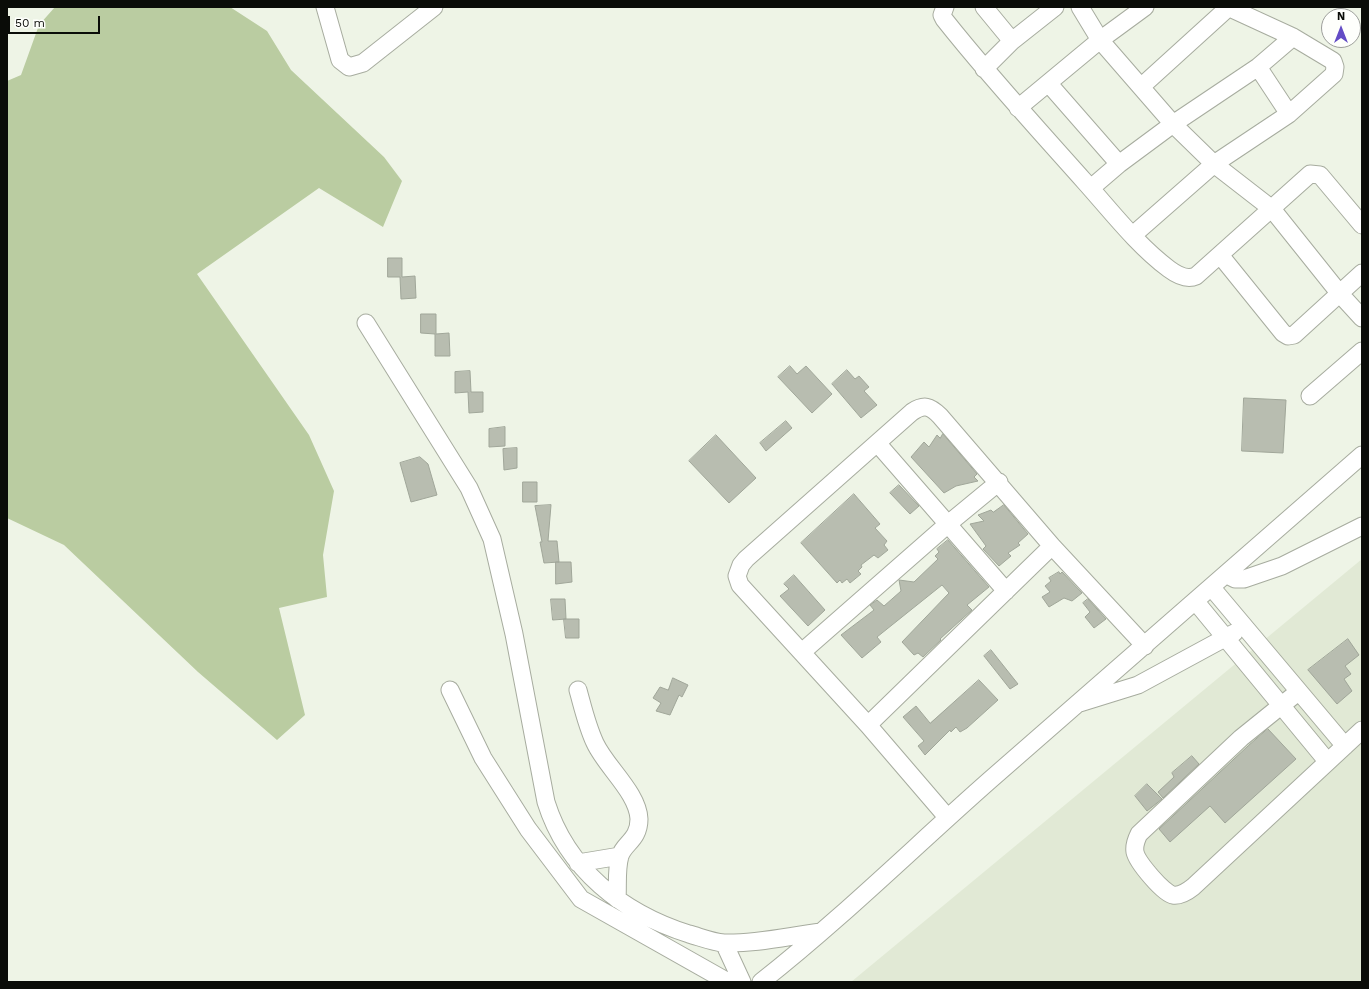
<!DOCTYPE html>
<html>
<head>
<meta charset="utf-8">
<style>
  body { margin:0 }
  #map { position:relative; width:1369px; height:989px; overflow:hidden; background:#eef4e6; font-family:"Work Sans",sans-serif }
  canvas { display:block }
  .frame { position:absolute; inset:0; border:8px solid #0a0c08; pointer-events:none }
  .north { position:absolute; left:1321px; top:8px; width:40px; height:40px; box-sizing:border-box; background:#fefffc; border:1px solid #9c9e9a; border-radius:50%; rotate:0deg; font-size:11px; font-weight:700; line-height:16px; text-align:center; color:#0a0c08 }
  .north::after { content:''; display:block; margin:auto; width:14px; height:18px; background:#634cc5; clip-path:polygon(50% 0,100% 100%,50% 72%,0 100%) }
  .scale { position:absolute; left:8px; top:16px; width:92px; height:18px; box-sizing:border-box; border:2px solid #0a0c08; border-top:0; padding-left:5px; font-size:12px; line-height:14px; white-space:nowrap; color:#0a0c08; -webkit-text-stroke:3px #fefffc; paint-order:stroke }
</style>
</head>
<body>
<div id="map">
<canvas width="1369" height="989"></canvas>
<div class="frame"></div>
<div class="north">N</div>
<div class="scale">50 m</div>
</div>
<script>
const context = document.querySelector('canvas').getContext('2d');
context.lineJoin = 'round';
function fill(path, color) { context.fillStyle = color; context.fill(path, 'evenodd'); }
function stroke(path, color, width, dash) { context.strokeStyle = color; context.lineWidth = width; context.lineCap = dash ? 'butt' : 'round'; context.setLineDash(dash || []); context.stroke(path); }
const built = new Path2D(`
  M1362,559V982H851Z`);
const green = new Path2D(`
  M55,7H230L267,31L291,70L384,157L402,181L383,227L319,188L197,274L309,435L334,491L323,555L327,597L279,608L305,715L277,740L198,672L64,545L7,518V81L21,75L39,25Z`);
const building = new Path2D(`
  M388,258H402V277L415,276L416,298L401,299L400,277H388Z
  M421,314H436V334L449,333L450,356H435V334L421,333Z
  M790,366L797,374L806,366L832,394L812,413L778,377Z
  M847,370L855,379L859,376L869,387L864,391L877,405L861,418L832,384Z
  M470,371L471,392H483V412L469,413L468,392L455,393V372Z
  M1244,398L1286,400L1283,453L1242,451Z
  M786,421L792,428L766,451L760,443Z
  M505,427V446L489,447V429Z
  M943,434L977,474L974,477L978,481L956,486L944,493L911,457L924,442L929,447L937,435L940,438Z
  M716,435L756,478L729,503L689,461Z
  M517,448V468L504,470L503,449Z
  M420,457L428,464L437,495L411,502L400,463Z
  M523,482H537V502H523Z
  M899,485L919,506L910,514L890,493Z
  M854,494L880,524L875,528L887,541L884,545L888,550L878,558L874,555L861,565L862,567L858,571L861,574L850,583L847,579L842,583L840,580L837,583L801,543Z
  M551,505L548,541H557L559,562L544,563L540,542H542L535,506Z
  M1004,505L1028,534L1018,543L1020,545L1008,553L1011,556L999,566L983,549L986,546L970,524L984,521L978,515L991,510L993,512Z
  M948,540L989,587L967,605L972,610L940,639L941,640L923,657L918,653L914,655L902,642L949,593L942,585L877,637L881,642L862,658L841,635L874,610L870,605L877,600L884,606L901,591L899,580L914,582L938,559L935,556L939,552L937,549Z
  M556,562H571L572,582L556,584Z
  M1059,572L1060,574L1062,572L1082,593L1072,601L1064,598L1049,607L1042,597L1050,592L1045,586L1051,581L1049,578Z
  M794,575L825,610L808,626L780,596L789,589L784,584Z
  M551,599H565L566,619L553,620Z
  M1088,599L1106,619L1094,628L1085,617L1090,612L1083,603Z
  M564,619H579V638H566Z
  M1348,639L1359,655L1345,666L1351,674L1344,679L1352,691L1337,704L1308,670Z
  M991,650L1018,684L1010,689L984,656Z
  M673,678L688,685L682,697L679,695L670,715L656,711L661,703L653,698L660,687L668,690Z
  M979,680L998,700L967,728L960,732L956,727L951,732L950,730L925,755L918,746L924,741L903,717L916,706L930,723Z
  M1268,729L1296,759L1225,823L1210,806L1170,842L1159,829L1248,746Z
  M1192,756L1199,764L1163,798L1158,792L1174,777L1172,773Z
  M1147,784L1162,799L1147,811L1135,796Z`);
const minor = new Path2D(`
  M325,7L340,60L349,67L363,63L434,7
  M945,7L942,15L944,19C989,76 1037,128 1085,182C1111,211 1137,245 1169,269C1177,275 1187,280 1196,276L1310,174L1320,175L1362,225
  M984,7L1012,41
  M1080,7L1100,40L1173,124L1214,164L1272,209L1340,294L1362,318
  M1258,67L1289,114
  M984,69L1012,41L1055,7
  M1049,84L1119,164L1173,124L1258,67L1293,37
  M1142,86L1229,7
  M1018,108L1100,40L1145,7
  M1091,188L1119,164
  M1133,235L1214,164L1289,114L1334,74L1335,67L1333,61L1293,37L1230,8
  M1220,255L1283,333L1288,336L1294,335L1362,273
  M366,323L469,488L492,539L514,634L546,802C567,869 622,913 689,934C700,937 712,942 724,943C756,944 789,936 821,932
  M1310,396L1362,351
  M878,444L1006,591
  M1227,575L1235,579H1244L1282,566L1362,526
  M1212,588L1345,746
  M1196,602L1327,761
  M802,652L948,524L999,482
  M450,690L483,758L528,829L581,899L728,982
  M578,690C583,708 587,726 595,743C606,767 638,793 639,819C639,840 624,843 620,856C616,869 618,886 617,899
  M1298,692L1241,738L1139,834C1136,840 1134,846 1135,852C1137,862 1164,894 1173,895C1180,896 1188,891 1193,887L1362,730
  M1080,703L1138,685L1234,633
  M868,725L1052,546
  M947,817L868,725L740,585L737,576L741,565L746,559L912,412C924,404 930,406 940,416L1052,546L1145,646
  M578,863L620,856
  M724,943L742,982
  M761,982C841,919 914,847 990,780C1113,671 1239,564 1362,455`);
fill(built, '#e1e9d5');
fill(green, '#bacca1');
fill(building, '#b8bdb0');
stroke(building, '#a0a699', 1);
stroke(minor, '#a7ac9f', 19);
stroke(minor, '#fff', 17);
</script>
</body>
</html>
